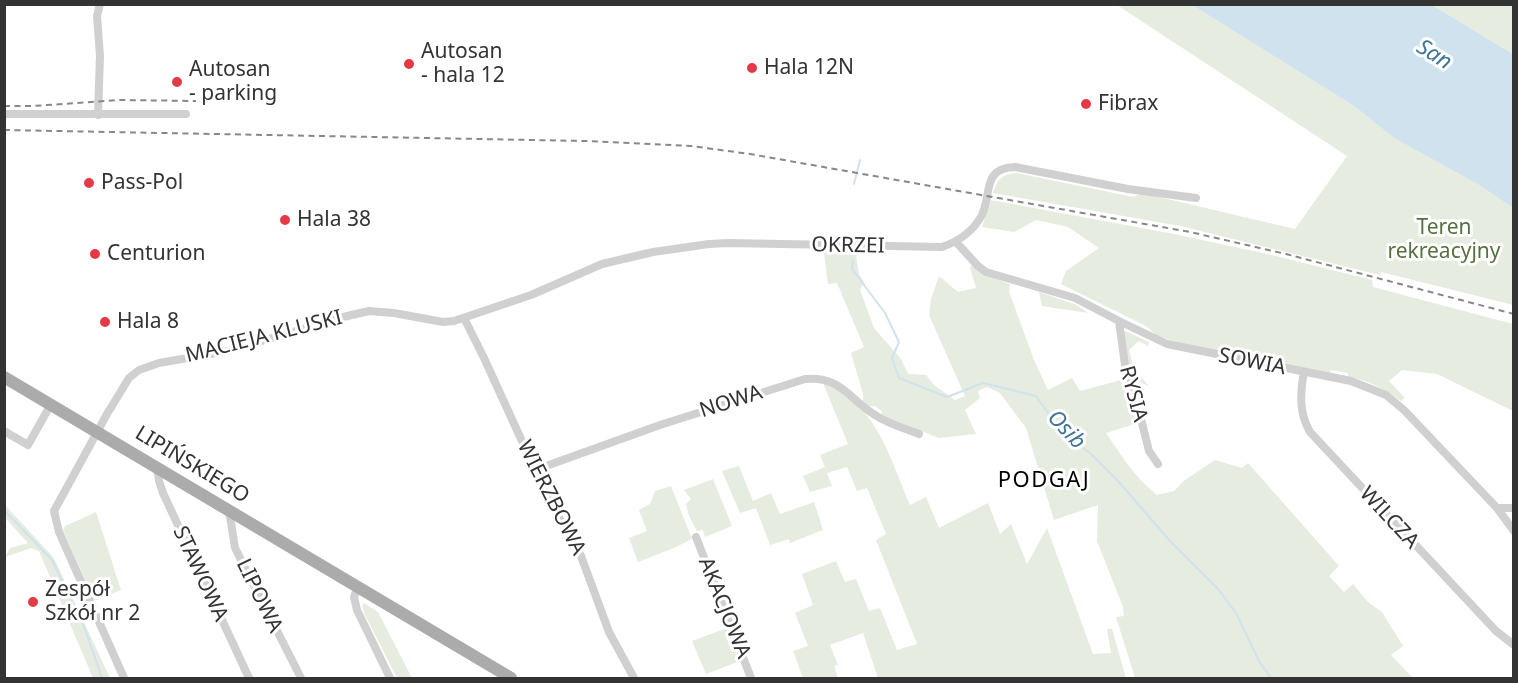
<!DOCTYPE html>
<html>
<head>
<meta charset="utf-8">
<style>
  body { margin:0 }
  #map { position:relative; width:1518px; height:683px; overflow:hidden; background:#fff; font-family:"Noto Sans",sans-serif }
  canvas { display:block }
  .frame { position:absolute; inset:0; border:6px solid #333; pointer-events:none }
</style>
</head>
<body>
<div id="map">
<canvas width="1518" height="683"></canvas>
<div class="frame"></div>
</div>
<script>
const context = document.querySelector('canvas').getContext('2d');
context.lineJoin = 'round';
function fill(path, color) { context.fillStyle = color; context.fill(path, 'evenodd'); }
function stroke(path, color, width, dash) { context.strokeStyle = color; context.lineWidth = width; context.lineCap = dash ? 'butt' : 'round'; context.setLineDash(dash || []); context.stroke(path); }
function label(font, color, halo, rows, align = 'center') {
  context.font = font + ' "Noto Sans",sans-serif'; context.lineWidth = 6; context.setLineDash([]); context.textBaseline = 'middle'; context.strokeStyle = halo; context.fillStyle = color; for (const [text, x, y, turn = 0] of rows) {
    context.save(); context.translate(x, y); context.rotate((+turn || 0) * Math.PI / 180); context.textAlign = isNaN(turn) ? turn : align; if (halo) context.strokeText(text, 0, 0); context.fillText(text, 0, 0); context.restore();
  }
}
const green = new Path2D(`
  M1117,5H1192L1354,106L1394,138L1479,185L1513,208V305L1381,272L1380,275L1180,226L993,193C997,180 1002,174 1017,173L1133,197L1142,193L1295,229L1347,156Z
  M1432,5H1513V54Z
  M991,200L1174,234L1272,255L1372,280L1373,287L1513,324V411L1437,374L1402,370L1389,381L1405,398L1401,401C1384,389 1369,380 1348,377V373L1331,370L1330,373L1183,344L1157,336L1146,326L1061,284L1066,271L1099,248L1068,227L1036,220L1014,232L982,227Z
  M824,253L856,255L859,274L864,282L860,290L874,328L901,359L908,374L926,375L934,385L955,400L965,396L929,315L931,299L939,276L958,292L976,288L970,268L971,265L987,276L1010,284L1009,291L1011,297L1034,360L1048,390L1072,378L1080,391L1125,379C1131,386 1134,412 1138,423L1106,433C1121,455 1135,478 1157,495L1174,491L1185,480L1215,460L1242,468L1248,463L1339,566L1329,576L1344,592L1353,584L1368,602L1382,612L1403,646L1391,655L1413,678H1135L1116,617L1124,616L1123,607L1097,541L1098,505L1054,520L1026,428L1000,393L987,387L978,391L980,398L965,410L976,434L939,438L882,416V411L875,406H869L863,401V394L851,353L864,347L837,283L828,284Z
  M1039,292L1077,305L1088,313L1042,306Z
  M1125,331L1149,342L1148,346L1139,341L1129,350L1134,369L1149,386L1134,380C1129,365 1119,347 1125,331Z
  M823,383C875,400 891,460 910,505L926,497L939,528L988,503L1000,534L1011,524L1027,564L1047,528L1093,654L1111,653L1107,629H1112L1126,678H878L863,633L830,645L838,665L834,666L838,678H803L793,651L808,646L795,613L813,605L802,574L836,561L845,582L856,579L869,611L880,608L897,650L917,644L876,540L886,534L867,488L857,491L847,467L827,473L832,486L810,492L803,476L825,467L820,455L848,444Z
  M739,466L753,501L771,493L780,514L814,502L823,530L790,543L789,539L770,545L756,508L740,513L722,471Z
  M713,479L732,526L705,537L703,530L697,531L689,516L686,504L691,499L684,490Z
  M671,486L692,539L674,548L638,562L629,538L647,531L639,510L650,504L655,491Z
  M5,505L54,558L110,678H93L39,551L31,548L5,557L10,548L28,543L5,518Z
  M96,512L121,590L97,600H94L63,530L65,526Z
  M364,603L378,612L412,678H397L365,615L362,606Z
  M727,628L729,635L726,637L731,649L734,648L740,661L706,674L692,641Z`);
const water = new Path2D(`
  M1192,5H1432L1513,54V208L1479,185L1394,138L1354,106Z`);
const stream = new Path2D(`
  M854,184L860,160
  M853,260L852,269L885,313L899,342L892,358L899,378L947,397L983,383L1036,396L1060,430L1091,454L1118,481L1170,541L1218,589L1236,613L1259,661L1271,678
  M4,510L52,560L85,629L102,678`);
const street = new Path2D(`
  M4,114H186
  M98,115L100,56L97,16L100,4
  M956,242L978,266L986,272L1075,298L1119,321L1167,344L1351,381L1386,395L1404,410L1497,508L1514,531
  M464,318L484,358L547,496L581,556L609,632L634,678
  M1119,321L1125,365L1132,383L1149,451L1158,464
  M1304,372C1300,394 1299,413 1310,432L1496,631L1514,645
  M4,431L28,445L51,404
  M157,467L159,481L163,493L249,678
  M535,470L660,425L805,379C841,376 848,398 875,415C888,424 904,428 919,434
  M1497,508H1514
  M229,510L235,548L301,678
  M696,537L751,678
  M358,587L354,597L357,610L390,678
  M124,678L59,532L54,511L107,414L129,378L139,370L159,363L228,351L343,317L369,311L394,313L443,322L454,321L531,295L602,264L653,252L709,244L728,243L942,247C959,241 973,232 982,215C992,193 982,168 1015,167L1128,189L1196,198`);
const primary = new Path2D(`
  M4,377L511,678`);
const rail = new Path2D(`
  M4,106H33L120,100L196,101
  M4,130L585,141L691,146L750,154L1190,232L1286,254L1514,314`);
const markers = [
  [409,64,6,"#e63946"],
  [752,68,6,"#e63946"],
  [177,82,6,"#e63946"],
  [1086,104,6,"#e63946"],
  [89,183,6,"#e63946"],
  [285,220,6,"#e63946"],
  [95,254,6,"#e63946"],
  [105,322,6,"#e63946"],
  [33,602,6,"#e63946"]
];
const poiNames = [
  ["Autosan",421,52],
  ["- hala 12",421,76],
  ["Hala 12N",764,68],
  ["Autosan",189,70],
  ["- parking",189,94],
  ["Fibrax",1098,104],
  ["Pass-Pol",101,183],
  ["Hala 38",297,220],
  ["Centurion",107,254],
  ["Hala 8",117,322],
  ["Zespół",45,590],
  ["Szkół nr 2",45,614]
];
const parkNames = [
  ["Teren",1444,228],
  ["rekreacyjny",1444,252]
];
const streetNames = [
  ["OKRZEI",848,246,1],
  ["MACIEJA KLUSKI",264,337,-14],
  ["SOWIA",1252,362,11],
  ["RYSIA",1133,394,75],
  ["NOWA",731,402,-18],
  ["LIPIŃSKIEGO",192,465,31],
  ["WIERZBOWA",551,498,63],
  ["WILCZA",1389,518,47],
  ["STAWOWA",200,574,65],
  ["LIPOWA",259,596,64],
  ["AKACJOWA",724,608,68]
];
const waterNames = [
  ["San",1434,55,32],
  ["Osib",1066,430,47]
];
const neighbourhoodNames = [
  ["PODGAJ",1044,481]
];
fill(green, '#e6ecdf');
fill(water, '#cfe2ee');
stroke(stream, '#cfe2ee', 2);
stroke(street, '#d0d0d0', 8);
stroke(primary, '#ababab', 12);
stroke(rail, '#888', 2, [6, 4.5]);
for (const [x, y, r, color] of markers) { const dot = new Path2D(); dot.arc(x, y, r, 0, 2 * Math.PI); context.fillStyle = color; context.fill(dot); stroke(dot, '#fff', 2); }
label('21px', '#333', '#fff', poiNames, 'left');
label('21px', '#56703f', '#fff', parkNames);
label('21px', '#333', '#fff', streetNames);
label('italic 22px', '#3f7597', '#fff', waterNames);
context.letterSpacing = '1.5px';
label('22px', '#000', '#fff', neighbourhoodNames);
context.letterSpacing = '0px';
</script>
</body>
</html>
